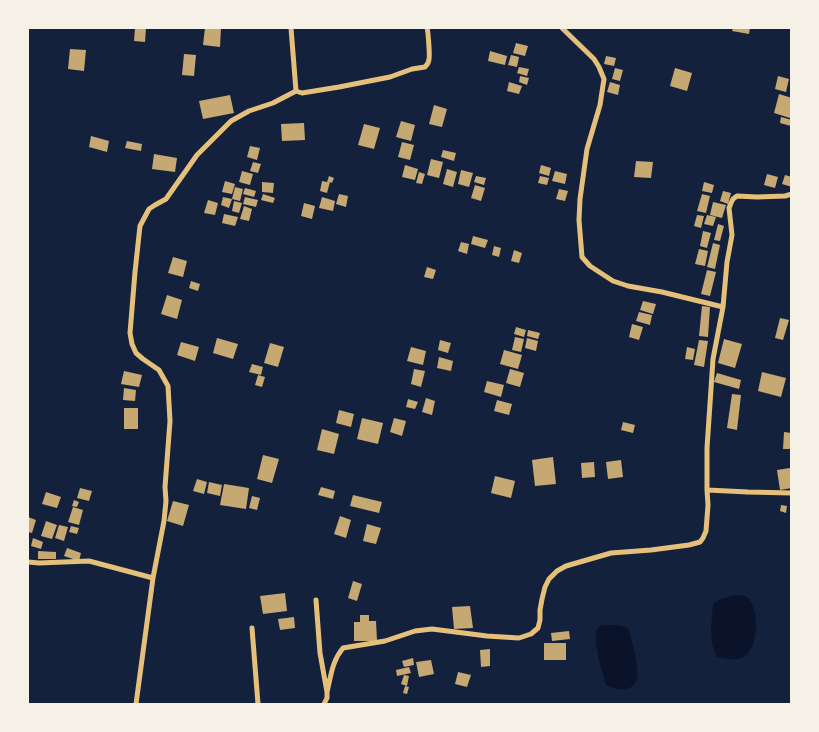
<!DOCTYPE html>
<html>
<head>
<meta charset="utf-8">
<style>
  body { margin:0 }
  #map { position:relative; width:819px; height:732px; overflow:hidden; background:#14213d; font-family:Signika,sans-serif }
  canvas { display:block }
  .frame { position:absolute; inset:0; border:29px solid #f6f1e7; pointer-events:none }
</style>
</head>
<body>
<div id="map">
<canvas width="819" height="732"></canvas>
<div class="frame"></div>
</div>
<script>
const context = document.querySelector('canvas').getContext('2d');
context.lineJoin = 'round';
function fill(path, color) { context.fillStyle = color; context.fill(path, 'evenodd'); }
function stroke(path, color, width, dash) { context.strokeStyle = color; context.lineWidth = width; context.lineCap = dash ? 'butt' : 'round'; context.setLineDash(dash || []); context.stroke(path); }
const water = new Path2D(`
  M734,595L746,596C749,599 752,602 753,606C758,621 758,646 744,657C737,661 725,659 717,657C708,642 712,621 713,604L721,599Z
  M603,625H619L628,628C632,640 640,668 637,680C635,685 630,689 625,689C618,690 611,688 606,685C603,674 592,638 597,630C598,627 601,626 603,625Z`);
const building = new Path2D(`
  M135,28H146L145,42L134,41Z
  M205,28H221L220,47L203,45Z
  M733,28H750L749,34L732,31Z
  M516,43L528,46L525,56L513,53Z
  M70,49L86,50L84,71L68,69Z
  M490,51L507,56L505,65L488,61Z
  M184,54L196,55L194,76L182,75Z
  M511,55L519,57L517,67L508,65Z
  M606,56L616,58L614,66L604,64Z
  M519,67L529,69L527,76L517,73Z
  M615,68L623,70L620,81L612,79Z
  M675,68L692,73L687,91L670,86Z
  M520,76L529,78L527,85L519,82Z
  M778,76L789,79L786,92L775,89Z
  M509,82L522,86L519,94L507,91Z
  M610,82L620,85L618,95L607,92Z
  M779,94L792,98V113L790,118L774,113Z
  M230,95L234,113L203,119L199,101Z
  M434,105L447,109L442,127L429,124Z
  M781,117L792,120L791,126L780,123Z
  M401,121L415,125L411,141L396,137Z
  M304,123L305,140L282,141L281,124Z
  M364,124L380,128L374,149L358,145Z
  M91,136L109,141L107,152L89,147Z
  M127,141L142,144L141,151L125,148Z
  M402,142L414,145L410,160L398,157Z
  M250,146L260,148L257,160L247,157Z
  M443,150L456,153L454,161L441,157Z
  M154,154L177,158L175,172L152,169Z
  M431,159L443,162L439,178L427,175Z
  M636,161L653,162L651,178L634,177Z
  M253,162L261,164L258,173L250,171Z
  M405,165L418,169L415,180L402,177Z
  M541,165L551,168L549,176L539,173Z
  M447,169L457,172L453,187L443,184Z
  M461,170L473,173L469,187L458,184Z
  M242,171L253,174L250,185L239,182Z
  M555,171L567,174L565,184L552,181Z
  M419,172L425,174L422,184L416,183Z
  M767,174L778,177L775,188L764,185Z
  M785,175L792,177V187L782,184Z
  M329,176L334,178L332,183L330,182L327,193L320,191L322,181L327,182Z
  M476,176L486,178L484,185L474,182Z
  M540,176L549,178L547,185L538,183Z
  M225,181L235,184L232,194L222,192Z
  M262,182L274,183L273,193L262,192Z
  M704,182L714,185L712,193L702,191Z
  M475,185L485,188L481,201L471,198Z
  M235,187L243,189L240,201L232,199Z
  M245,188L256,191L254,197L243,194Z
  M559,189L568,191L565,201L556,199Z
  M723,191L731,193L728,204L720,201Z
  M263,194L275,198L273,203L261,200Z
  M339,194L348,196L346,207L336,204Z
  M702,194L710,196L706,213L697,211Z
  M223,197L232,199L229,208L221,205Z
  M245,197L258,200L256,207L243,204Z
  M322,197L335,201L333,211L319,208Z
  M208,200L218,203L215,215L204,213Z
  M234,201L242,203L239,213L232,211Z
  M713,202L726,205L722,218L710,215Z
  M304,203L315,206L312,219L301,216Z
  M244,206L252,209L249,221L240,219Z
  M224,214L238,217L235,226L222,223Z
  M697,215L704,216L701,228L694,226Z
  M707,215L716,217L713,226L704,224Z
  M718,224L724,226L720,241L714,240Z
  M703,231L711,233L707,248L700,246Z
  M473,236L488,240L485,248L471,244Z
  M461,242L469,244L467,254L458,251Z
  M713,243L720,245L715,269L707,267Z
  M494,246L501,248L499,257L492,255Z
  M699,249L708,251L705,266L695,264Z
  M514,250L522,253L519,263L511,261Z
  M173,257L187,261L183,277L168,273Z
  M427,267L436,270L433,279L424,277Z
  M707,270L716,272L710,296L701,294Z
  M191,281L200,284L198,291L189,288Z
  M167,295L182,300L177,319L161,314Z
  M643,301L656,304L653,314L640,310Z
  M702,306L710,307L708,337L699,336Z
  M639,312L652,315L650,325L636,321Z
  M780,318L789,320L783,340L775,338Z
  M632,324L643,327L639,340L629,337Z
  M516,327L526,330L524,337L514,334Z
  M528,330L540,333L538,339L527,336Z
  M515,337L524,339L521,352L512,350Z
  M217,338L238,344L233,359L213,353Z
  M527,338L538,341L536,351L525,348Z
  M724,339L742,344L735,368L718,363Z
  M440,340L451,343L448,353L438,350Z
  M699,340L708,341L704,367L694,365Z
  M181,342L199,347L195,361L177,355Z
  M270,343L284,347L278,367L264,363Z
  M411,347L426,351L423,365L407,361Z
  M687,347L695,349L693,360L685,359Z
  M504,350L522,355L518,369L500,364Z
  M439,357L453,361L451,371L437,368Z
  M252,364L263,367L261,375L249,372Z
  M414,369L425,371L421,387L411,384Z
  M510,369L524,373L520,387L506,383Z
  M124,371L142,375L139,387L121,384Z
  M762,372L786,378L781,397L758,391Z
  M717,373L741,380L739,389L714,382Z
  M258,375L265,377L262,387L255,385Z
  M487,381L504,385L501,397L484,392Z
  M124,388L136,390L135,401L123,400Z
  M732,394L741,395L737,430L727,428Z
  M426,398L435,401L432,415L422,412Z
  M408,399L418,402L415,409L406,407Z
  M497,400L512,404L509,415L494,411Z
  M124,408H138V429H124Z
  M339,410L354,414L351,427L336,423Z
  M362,418L383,423L378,444L357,439Z
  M394,418L406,421L402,436L390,432Z
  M623,422L635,425L633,433L621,430Z
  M322,429L339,434L334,454L317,450Z
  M784,432L792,433V449H783Z
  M263,455L279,459L272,483L257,479Z
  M553,457L556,484L535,486L532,460Z
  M621,460L623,477L608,479L606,462Z
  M594,462L595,477L582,478L581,463Z
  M790,468L792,488L780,490L777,470Z
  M495,476L515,481L511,498L491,493Z
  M197,479L207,482L204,494L193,491Z
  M209,482L222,485L220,496L207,493Z
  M224,484L249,488L246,509L220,505Z
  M321,487L335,491L333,499L318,495Z
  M80,488L92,491L89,501L77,498Z
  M46,492L61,497L57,508L42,504Z
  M353,495L382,502L379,513L350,506Z
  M252,496L260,498L257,510L249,508Z
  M74,500L79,502L77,507L72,506Z
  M173,501L189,505L183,526L167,521Z
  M781,505L787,506L786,513L780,511Z
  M73,507L83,510L79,525L68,522Z
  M340,516L351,520L346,538L334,534Z
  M28,517L36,520L32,533L28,532Z
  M46,521L57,525L52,539L41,536Z
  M367,524L381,528L376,544L363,541Z
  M59,525L68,527L64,541L55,538Z
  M71,526L79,528L77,534L69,532Z
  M33,538L43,542L41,549L31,546Z
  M67,548L81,553L79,561L64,556Z
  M38,551L56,552V559H38Z
  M353,581L362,584L357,601L348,598Z
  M285,593L287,611L263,614L260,596Z
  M470,606L473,628L454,629L452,607Z
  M360,615H369V621H376L377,641H354V622H360Z
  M294,617L295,628L280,630L278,619Z
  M569,631L570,639L552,641L551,633Z
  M544,643H566V660H544Z
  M490,649V666L481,667L480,650Z
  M413,658L414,665L404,667L402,661Z
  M431,660L434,674L419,677L416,662Z
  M409,667L411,673L397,676L396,670Z
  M458,672L471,675L467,687L455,684Z
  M404,675L409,676L407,686L401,684Z
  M405,686L409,687L407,694L403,693Z`);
const minor = new Path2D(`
  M562,28L594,59L599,67L604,79L600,105L587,149L580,199L579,220L582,257L590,266L613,281L628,286L662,292L723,307
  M296,91L302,93L339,87L390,77L412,69L425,67C427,65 429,61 429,59C430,56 428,30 427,28
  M707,490V448L713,359L723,307L727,262L732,235L729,208L731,203L733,199L737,196L757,197L785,196L792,194
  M28,562L39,563L89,561L153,578
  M316,600L320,653L327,692V698L324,704
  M252,628L258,704
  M327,692C331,676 332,661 343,648L385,641L415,631L432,629L487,636L519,638L531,634L538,628L540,620V610L542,599L545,587L549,579L557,571L566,566L611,553L651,550L689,545L700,542L703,538L706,531L708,505L707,490L748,492L792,493
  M136,704L153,578L164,521L166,501L165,487L170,421L168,386L159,370L143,359L136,353L132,344L130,333L135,272L140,226L149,209L155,205L166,199L197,155L231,121L249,111L273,103L296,91L291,28`);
fill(water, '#0b132b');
fill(building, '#c6a872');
stroke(minor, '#e5c07b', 5);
</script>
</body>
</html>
